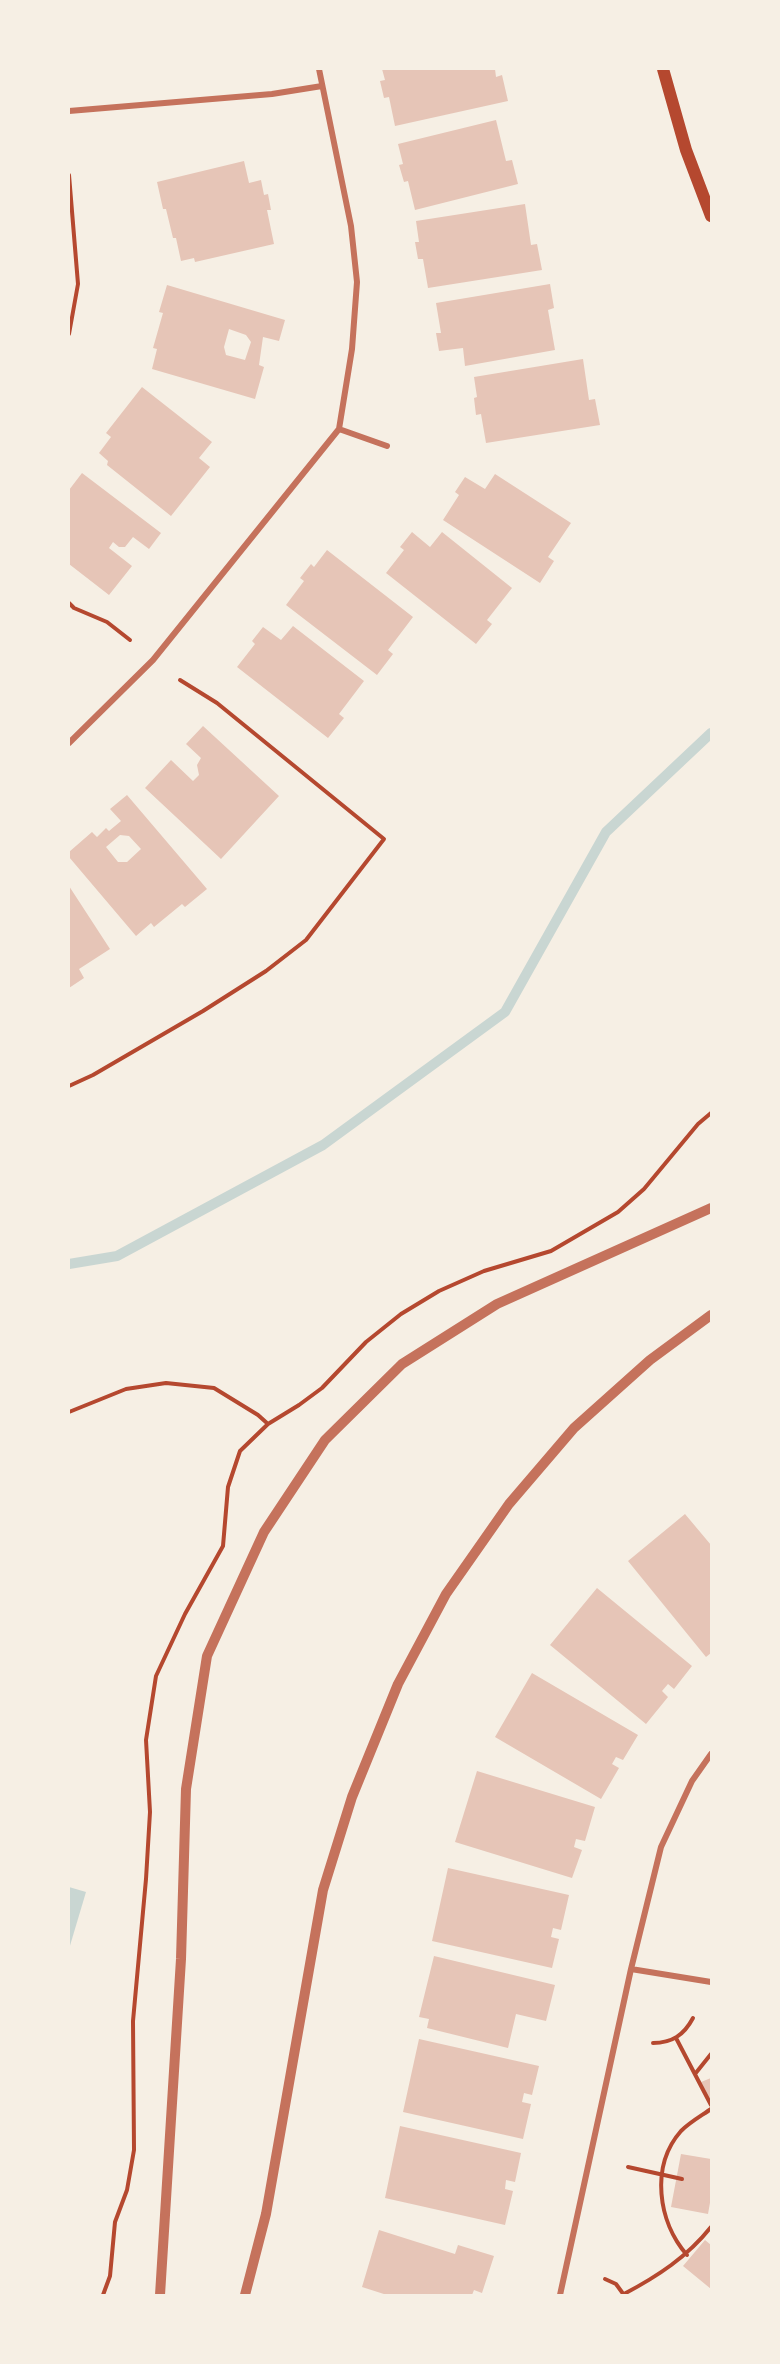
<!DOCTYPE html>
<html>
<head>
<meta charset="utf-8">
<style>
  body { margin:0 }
  #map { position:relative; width:780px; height:2364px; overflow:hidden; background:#f6efe4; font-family:"Space Grotesk",sans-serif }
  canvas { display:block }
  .frame { position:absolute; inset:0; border:70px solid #f6efe4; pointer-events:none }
</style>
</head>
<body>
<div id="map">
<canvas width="780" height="2364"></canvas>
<div class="frame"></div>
</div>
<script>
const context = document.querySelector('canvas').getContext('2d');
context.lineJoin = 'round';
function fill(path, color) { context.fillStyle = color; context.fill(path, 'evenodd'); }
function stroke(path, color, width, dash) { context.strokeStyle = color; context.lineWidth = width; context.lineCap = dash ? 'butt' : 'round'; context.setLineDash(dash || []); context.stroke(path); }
const water = new Path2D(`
  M69,1887L86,1892L69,1949Z`);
const stream = new Path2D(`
  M69,1264L117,1256L323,1145L505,1012L606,832L711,733`);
const building = new Path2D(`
  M382,69H495L496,77L502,75L508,101L395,126L389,97L384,98L380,81L385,80Z
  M496,120L506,161L512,160L518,184L415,210L408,181L404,182L399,165L403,164L398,144Z
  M244,161L249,183L261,180L264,195L268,194L271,210H267L274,244L195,262L194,258L181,261L176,238H173L166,209H163L157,182Z
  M525,204L531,245L537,244L542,270L428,288L423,259H418L415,242H419L416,221Z
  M550,284L554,308L548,310L555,350L465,366L463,348L439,351L436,333H441L436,303Z
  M167,285L285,320L279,341L263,337L259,365L264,367L255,399L152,369L157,349L153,348L163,313L159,312ZM229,329L246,335L251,342L245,360L226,355L224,347Z
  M583,359L589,400L595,399L600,425L486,443L481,414L476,415L474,398L477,397L474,377Z
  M142,387L212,442L199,458L210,467L171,516L107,465L108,461L99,453L111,437L106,433Z
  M82,473L161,533L149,549L133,537L125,547H119L113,542L109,548L132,566L109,595L69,564V490Z
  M495,474L571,523L548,557L554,561L540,583L443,520L459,495L455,492L465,477L485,489Z
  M412,532L430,547L442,532L512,588L487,620L492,624L476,644L386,573L404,550L400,547Z
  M327,550L413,617L388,650L393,654L377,675L286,605L304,581L300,578L311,564L314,567Z
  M293,626L364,681L339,714L344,718L328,738L237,667L255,644L252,641L263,627L281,640Z
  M203,726L279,796L221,859L145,788L171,760L193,781L199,775L197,765L201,758L186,744Z
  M127,795L207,889L185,907L182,904L154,927L151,923L136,936L69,857V852L92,832L97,837L106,828L109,831L121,821L110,809ZM120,835L129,836L141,849L127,862H118L106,847Z
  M69,886L110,949L79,969L84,978L69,988Z
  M685,1514L711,1545V1653L706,1657L628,1561Z
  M597,1588L692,1666L674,1689L668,1684L662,1691L668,1697L646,1724L550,1645Z
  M532,1673L638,1735L623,1760L616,1757L612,1764L619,1768L601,1799L495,1737Z
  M477,1771L595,1807L585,1841L576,1839L574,1847L582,1850L572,1878L455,1842Z
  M448,1868L569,1895L561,1930L553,1928L551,1937L559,1939L552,1968L432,1941Z
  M434,1956L555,1985L546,2021L516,2014L508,2048L427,2028L429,2019L419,2017Z
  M419,2039L539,2066L532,2095L524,2093L522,2102L531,2104L523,2139L403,2112Z
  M711,2078V2104L701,2082Z
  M400,2126L521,2153L515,2182L506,2180L505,2189L513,2191L505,2225L385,2198Z
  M681,2154L711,2159V2197L708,2214L671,2207Z
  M379,2230L455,2254L458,2245L494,2256L482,2293L474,2290L472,2295H387L362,2287Z
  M705,2240L711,2245V2289L683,2266Z`);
const path = new Path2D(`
  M69,175L78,284L69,334
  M69,603L74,608L107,622L130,640
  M69,1086L93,1075L203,1011L266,971L306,940L384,839L217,703L180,680
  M69,1412L126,1389L166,1383L214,1388L258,1415L268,1424
  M676,2038L711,2105
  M653,2043C672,2043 684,2035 693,2018
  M695,2074L711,2054
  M628,2167L682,2179
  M687,2255C658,2222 650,2166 681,2131C690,2122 701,2116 711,2109
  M605,2279L616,2284L624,2295
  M624,2294C658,2276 687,2257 711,2227
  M103,2295L110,2276L115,2222L127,2190L134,2150L133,2021L146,1879L150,1812L146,1740L156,1676L185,1614L223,1546L228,1487L240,1451L268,1424L299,1405L322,1388L366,1342L401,1314L439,1291L484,1271L551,1251L618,1212L644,1189L698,1124L711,1113`);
const minor = new Path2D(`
  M69,111L272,94L322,86
  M339,429L387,446
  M69,743L153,660L339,429L352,349L357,282L351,226L319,69
  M631,1969L711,1982
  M560,2295L631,1969L661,1847L692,1781L711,1754`);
const tertiary = new Path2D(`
  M160,2295L181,1959L186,1789L207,1656L264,1532L325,1440L402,1364L497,1304L711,1208
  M245,2295L266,2214L323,1890L352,1797L398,1684L446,1594L509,1504L574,1428L650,1360L711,1315`);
const secondary = new Path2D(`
  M663,69L686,150L711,216`);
fill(water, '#c9d6d2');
stroke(stream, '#c9d6d2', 10);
fill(building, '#e6c5b7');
stroke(path, '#b5482f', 4);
stroke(minor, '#c5725c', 6);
stroke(tertiary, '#c5725c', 10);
stroke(secondary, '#b5482f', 12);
</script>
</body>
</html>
